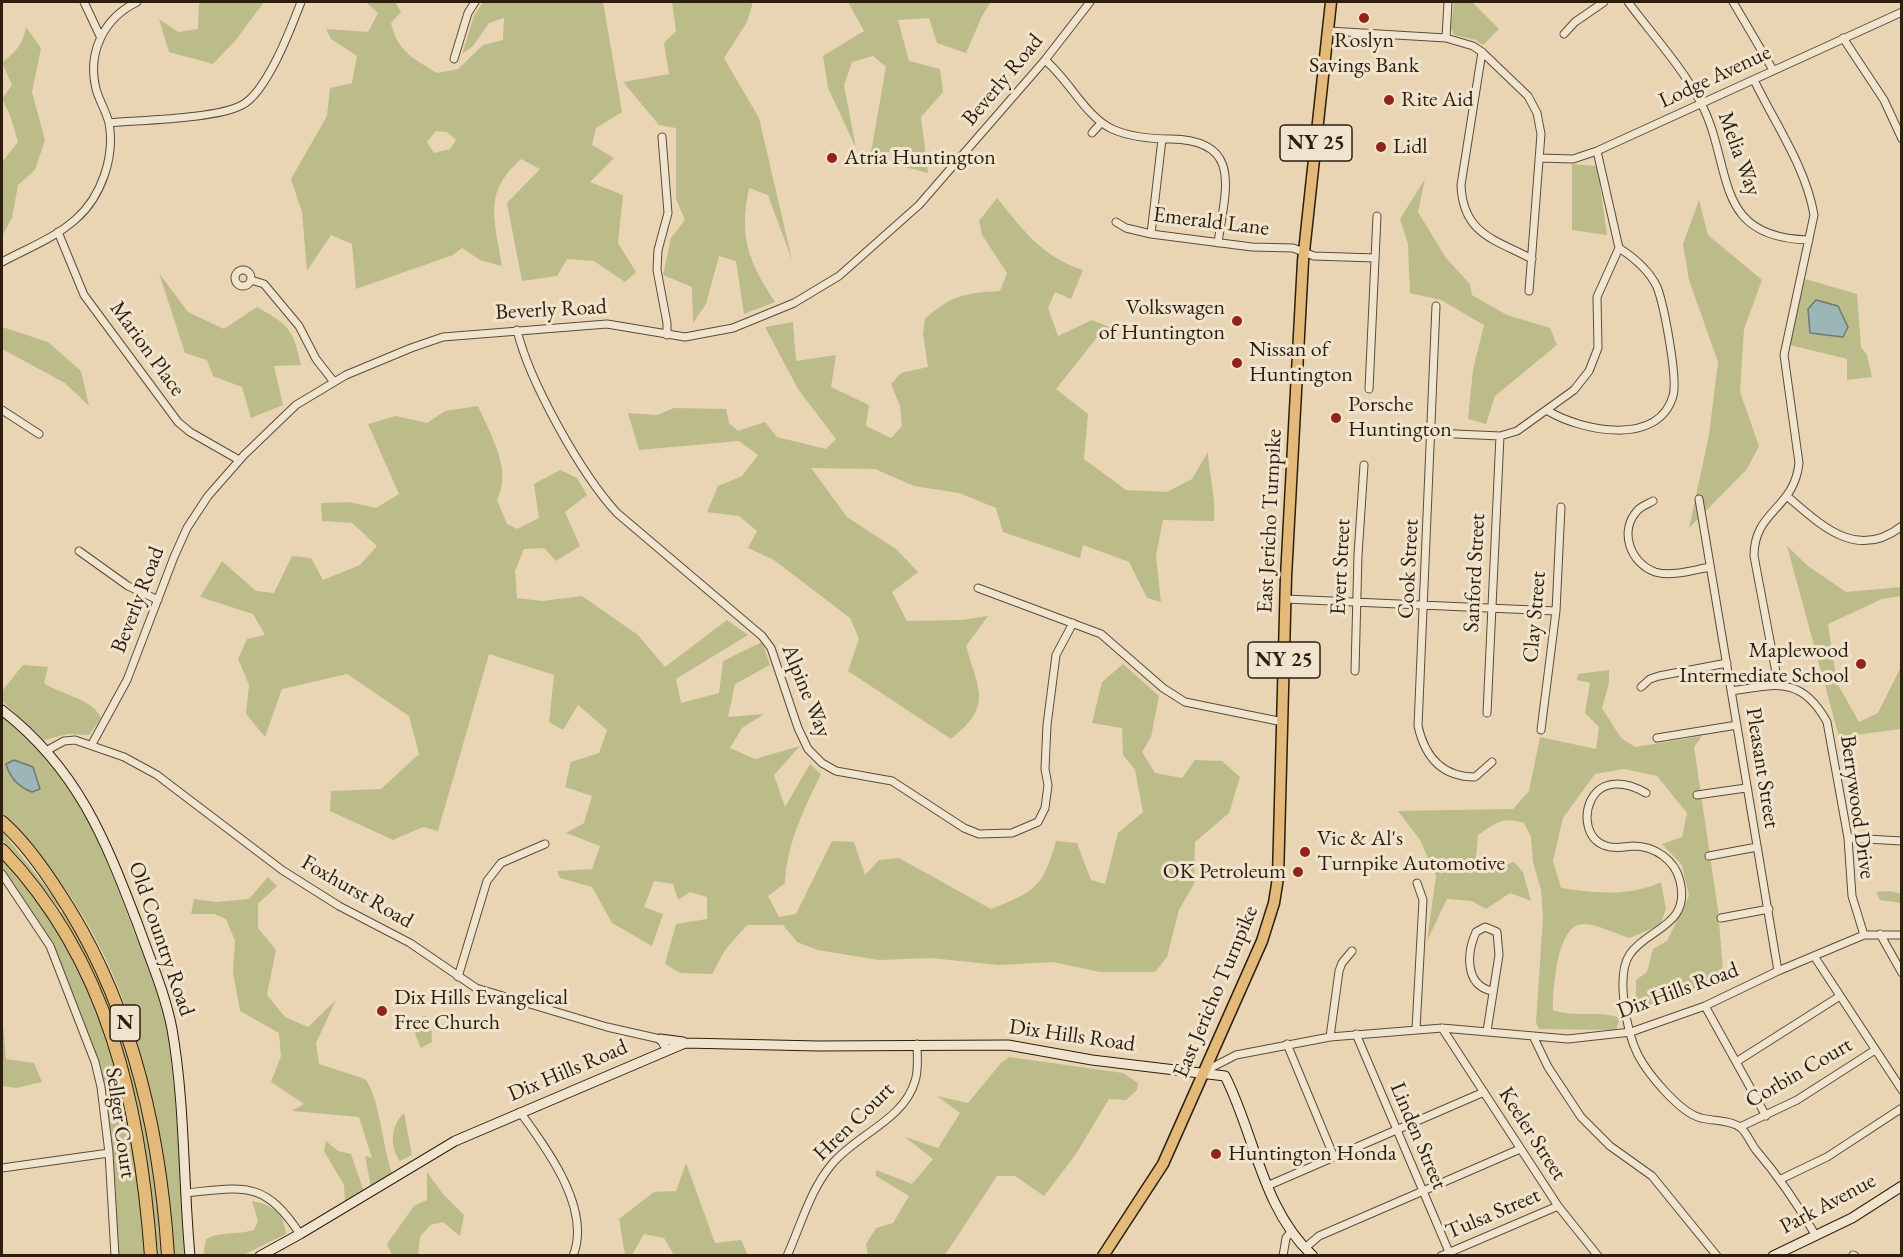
<!DOCTYPE html>
<html>
<head>
<meta charset="utf-8">
<style>
  body { margin:0 }
  #map { position:relative; width:1903px; height:1257px; overflow:hidden; background:#e9d5b3; font-family:"EB Garamond",serif }
  canvas { display:block }
  .frame { position:absolute; inset:0; border:3px solid #2d1e0e; pointer-events:none }
</style>
</head>
<body>
<div id="map">
<canvas width="1903" height="1257"></canvas>
<div class="frame"></div>
</div>
<script>
const context = document.querySelector('canvas').getContext('2d');
context.lineJoin = 'round';
function fill(path, color) { context.fillStyle = color; context.fill(path, 'evenodd'); }
function stroke(path, color, width, dash) { context.strokeStyle = color; context.lineWidth = width; context.lineCap = dash ? 'butt' : 'round'; context.setLineDash(dash || []); context.stroke(path); }
function label(font, color, halo, rows, align = 'center') {
  context.font = font + ' "EB Garamond",serif'; context.lineWidth = 6; context.setLineDash([]); context.textBaseline = 'middle'; context.strokeStyle = halo; context.fillStyle = color; for (const [text, x, y, turn = 0] of rows) {
    context.save(); context.translate(x, y); context.rotate((+turn || 0) * Math.PI / 180); context.textAlign = isNaN(turn) ? turn : align; if (halo) context.strokeText(text, 0, 0); context.fillText(text, 0, 0); context.restore();
  }
}
const green = new Path2D(`
  M199,2H264L235,41L213,64L169,52L159,19L178,32L198,29Z
  M366,2H395L401,12L391,23C397,51 414,59 437,73L458,69L483,45L503,40L504,18L489,23L473,46L462,54L474,16L483,2H603L622,112L596,128L592,145L614,158L590,182L623,195L618,243L636,272L625,282L594,261L567,259L557,276L522,281L507,203L540,169L521,159C482,194 495,219 502,266L480,260L462,248L453,255L356,289L352,244L331,235L307,271L302,212L291,179L327,116L330,88L352,83L357,56L331,39L326,29L368,32L378,13ZM436,131L447,132L456,140L450,149L434,153L427,142Z
  M672,2H753L747,22L724,58L759,118L792,260L768,195L749,188C739,237 748,261 775,302L744,314L736,261L719,256L706,304L693,323L692,287L663,275L671,238L685,220L676,199V128L659,125L623,82L669,74L664,43L676,31Z
  M848,2H991L982,16L966,53L937,43L929,18L898,20L909,61L940,69L943,92L921,117L928,173L901,166L893,152H871L886,67L873,56L852,62L844,85L856,148L828,88L823,56L864,31Z
  M1454,2H1472L1499,29L1483,45L1476,40L1454,35L1451,28Z
  M26,27L41,48L32,92L45,140L35,170L18,185L12,218L2,236V162L18,142L10,115L2,99L12,85L2,63C15,52 23,45 26,27Z
  M1572,164L1597,166L1607,235L1572,230Z
  M1425,179L1418,212L1446,258L1470,284L1472,295L1507,315L1550,328L1557,345L1495,396L1486,424L1468,419L1473,370L1484,325L1441,300L1410,293L1408,244L1400,219Z
  M997,198C1024,231 1041,256 1083,270L1071,299L1055,292L1048,308L1058,336L1092,320L1114,329L1098,336L1056,389L1088,414L1084,459L1126,490L1167,492L1192,479L1208,452C1209,476 1216,497 1214,521L1163,520L1156,556L1161,602L1147,598L1129,562L1083,545L1080,558L1003,532L996,508L959,493L914,486L875,469L811,468L847,517L896,549L918,572L892,592L907,621L962,620L988,616L966,646C979,692 993,705 951,739L848,671L859,639L850,618L774,560L748,548L757,531L739,516L707,512L718,486L742,476L758,455L739,441L639,450L628,413L657,415L674,408L726,409L729,423L738,431L765,422L777,437L826,449L836,439L798,389L765,327L793,322L796,361L836,355L831,387L869,405L866,426L891,438L902,426L900,406L891,384L901,373L928,367L923,334L925,319C951,295 966,293 1000,291L1007,273L982,235L979,221Z
  M1699,200L1708,235L1762,280L1744,329L1740,392L1759,446L1747,469L1689,528L1709,435L1718,362L1689,280L1683,244Z
  M159,273L188,312L224,329L257,307C289,325 293,329 301,365L274,366L283,405L251,418L242,387L213,376L207,360L185,353Z
  M1805,279L1857,294L1861,347L1867,355L1872,377L1847,380V359L1790,345Z
  M2,327L48,342L81,371L89,406L65,383L2,349Z
  M478,406C490,434 513,470 497,500L507,524L517,529L539,518L534,484L560,470L577,478L587,495L565,512L580,546L556,561L544,548L524,549L515,571L517,598L542,601L582,596L638,635L665,667L727,620L748,635L676,679L681,703L719,693L723,661L762,642L770,665L735,684L728,717L764,714L742,728L730,748L755,759L800,746L774,775L785,807L810,764L821,774C804,809 787,843 785,883L768,896L779,917L796,914L832,841L854,842L865,875L879,860L899,858L991,909C1034,892 1043,888 1056,841L1077,843L1091,880L1105,884L1118,833L1143,812L1135,770L1123,755L1122,728L1092,723L1102,682L1123,664L1159,696L1151,737L1142,752L1155,773L1182,778L1195,760L1222,761L1240,777L1229,813L1195,842L1194,884L1179,910L1167,957L1155,972H1100L1053,962L999,965L931,958L879,960L818,950L797,942L783,925H747L725,950L712,974L680,973L665,964L676,924L707,919V897L690,892L678,900L673,884L654,881L644,907L663,914L652,946L612,923L592,887L560,878L557,871L592,869L600,846L566,833L584,823L592,796L565,787L571,762L599,753L607,730L578,705L563,730L549,722L554,675L489,654L438,831L423,827L393,840L330,811L331,791L381,789L419,754L409,716L347,674L282,689L265,737L246,714L249,685L238,659L247,639L265,635L253,614L200,597L222,561L256,591L274,593L292,556L311,558L323,580L360,565L377,546L352,523L322,521L321,503L349,502L376,508L399,494L368,424L396,416L427,423L445,411Z
  M1787,546L1808,566L1846,592L1901,587V596L1882,599L1828,624L1837,683L1859,722L1878,713L1901,667V729L1839,737Z
  M23,665L48,667L44,683C61,695 92,698 101,718L89,735L68,734L44,740L2,701V691Z
  M1609,670V683L1602,708L1621,738L1635,747L1702,736L1694,747L1718,910L1724,983L1702,991L1686,990L1653,1009L1640,1013L1636,1002V980L1647,972L1653,949L1667,941L1689,896L1682,865L1662,844L1682,837L1687,813L1657,776L1624,769L1595,774L1563,818L1553,861L1561,888C1596,893 1629,897 1661,882L1666,909L1660,925L1630,938C1616,934 1599,925 1585,924C1556,921 1553,992 1553,1010C1576,1018 1599,1010 1620,1018L1616,1030L1539,1029L1536,1023L1543,917L1541,890L1533,862L1531,837L1524,823C1502,816 1496,823 1478,835L1476,857L1489,870L1514,862L1523,872L1531,901L1510,893L1486,909L1472,901L1447,899L1427,941L1436,876L1420,840L1398,811L1513,809L1529,791L1540,737L1596,749L1599,727L1585,713L1590,683L1577,680L1578,674Z
  M2,716C74,769 105,853 135,934C146,962 160,990 165,1020C179,1097 178,1177 186,1255H170C162,1131 143,1006 72,899C52,869 26,842 2,816Z
  M2,831L56,900L62,912L66,911C129,1015 154,1135 163,1255H154C145,1175 141,1094 110,1018C97,983 76,950 59,916L62,912L2,839Z
  M2,859L47,914L81,972L101,1015L137,1147L146,1255H118L102,1081L47,936L2,871Z
  M268,877L277,886L258,904V928L276,950L267,995L285,1017L308,1027L336,1000L316,1043L319,1064L365,1079C379,1094 383,1150 392,1173L371,1187L365,1156L372,1158L359,1117L292,1111L304,1104L271,1082L281,1056L279,1033L240,1011L233,972L235,941L226,919L214,914H191L194,899L216,902L249,899Z
  M1890,891L1901,894V903L1880,900L1876,892Z
  M2,1012L6,1059L34,1063L42,1082L16,1088L2,1086Z
  M424,1015L431,1020L432,1042L421,1048L415,1034Z
  M1009,1057L1123,1073L1138,1083L1137,1090L1126,1100L1109,1099L1076,1154L1044,1196L1015,1176H997L945,1255H868L866,1244L876,1228L893,1223L909,1196L876,1176V1170L912,1184L933,1159L905,1137L938,1148L960,1113L937,1096L968,1103L1001,1063Z
  M404,1113L412,1155L400,1161C389,1147 391,1125 404,1113Z
  M326,1141L338,1151L351,1154L364,1192L345,1201L344,1185L324,1151Z
  M686,1163L715,1243L741,1240L748,1255H674L664,1238L644,1234L632,1255H625L619,1219L654,1192L676,1191Z
  M427,1172L443,1194L464,1215L460,1236L443,1222L430,1225L420,1237L418,1255H392L387,1244L414,1206L427,1200Z
  M252,1201C273,1205 284,1213 286,1234L243,1255L203,1256L206,1239C220,1231 238,1235 254,1230L258,1221Z`);
const water = new Path2D(`
  M1816,300L1838,306L1848,327L1843,337L1810,333L1808,309Z
  M14,760L33,767L40,789L32,792C18,787 10,778 6,764Z`);
const street = new Path2D(`
  M84,2L100,36
  M1628,2C1651,33 1683,68 1701,103C1734,167 1711,238 1809,240
  M1733,2L1773,70
  M1329,31L1446,38L1473,46L1482,52L1528,96L1537,113L1541,134L1529,291
  M1564,34L1575,22L1604,2
  M1446,38L1448,2
  M1843,38L1884,100L1902,139
  M1482,52L1461,185C1463,234 1494,239 1532,259
  M454,59L468,13L475,2
  M1045,60C1070,81 1085,116 1112,129C1130,137 1151,139 1171,139C1244,140 1225,191 1218,243
  M1754,80C1774,122 1806,167 1814,215L1784,355L1799,463C1794,510 1754,510 1754,556L1778,683
  M109,123C141,120 216,119 242,105C267,92 291,28 301,2
  M1092,133L1101,123
  M662,137L668,213L658,250L657,270L667,323V335
  M1539,158L1573,159L1597,151L1902,12
  M1116,222L1126,228L1151,234L1252,247L1293,248L1314,256L1375,258
  M58,232L84,295L178,422L190,432L239,460
  M1151,234L1162,139
  M2,262C26,249 55,238 76,219C102,196 115,156 109,123C106,111 99,100 96,89C87,52 104,18 137,2
  M235 278a8 8 0 1 1 16 0a8 8 0 1 1-16 0Z
  M251,280L264,284L299,326L316,359L334,382
  M1436,306L1418,726C1425,757 1442,777 1475,777L1492,762
  M517,330C529,381 581,474 617,513L762,636L771,648L798,728L808,749L822,763L836,771L892,781L964,828L979,834L1012,833L1038,822L1045,808L1048,785L1045,769L1047,725L1056,655L1073,623
  M1369,389L1377,216
  M2,410L39,434
  M1548,411C1582,431 1658,447 1673,396C1678,378 1664,305 1657,287C1649,270 1633,257 1619,248L1597,151
  M1433,433L1500,436L1517,431L1574,390L1589,371L1598,348L1597,297L1619,248
  M1788,497C1822,526 1857,561 1902,526
  M1699,499L1778,971
  M1653,501C1648,504 1641,506 1637,511C1619,531 1630,563 1655,572C1671,577 1693,570 1710,567
  M79,551L128,586L158,600
  M978,588L1101,634L1163,688L1185,702L1283,722
  M1286,599L1556,611
  M1355,671L1358,555L1364,465
  M1641,687L1650,679L1659,676L1727,663
  M1732,691C1776,684 1802,676 1827,722L1848,838L1852,896L1864,935
  M1487,713L1500,436
  M1541,730L1556,611L1561,507
  M1657,738L1737,725
  M92,744L127,680L174,557L187,528L208,496L244,455L296,405L346,375L411,348L443,337L607,324L685,337L733,328L794,303L839,276L919,205L1045,60L1090,2
  M46,751L64,741L75,740L124,757L157,775L282,870L339,906L410,943L476,988L607,1027L660,1039L667,1050
  M1646,793C1628,783 1603,777 1591,800C1583,817 1587,840 1606,846C1615,849 1624,847 1633,846C1655,846 1675,860 1680,881C1691,926 1648,928 1630,954C1615,975 1627,1033 1638,1055C1648,1074 1680,1113 1701,1118C1712,1121 1732,1120 1741,1128C1747,1133 1751,1144 1756,1150C1780,1178 1798,1205 1816,1236
  M1697,795L1746,788
  M1848,838L1902,841
  M1709,856L1757,847
  M2,874L50,946L95,1062L101,1087L109,1153L115,1256
  M1721,918L1769,909
  M1880,934L1902,973
  M1814,956L1902,1090
  M458,977L487,881L501,863L545,844
  M1705,1006L1766,1116
  M1442,1028L1558,1206L1598,1256
  M1416,1029L1423,900L1417,883
  M1487,1031L1499,955L1497,932L1485,927L1476,932C1467,952 1464,985 1492,991
  M1356,1034L1449,1252
  M1533,1036L1548,1067L1581,1117L1610,1146L1652,1176L1717,1256
  M1330,1037L1339,971L1342,963L1352,951
  M1287,1044L1334,1157
  M1736,1062L1840,996
  M1205,1071L1236,1055L1330,1037L1442,1028L1568,1039L1631,1032L1705,1006L1778,971L1864,935H1902
  M520,1112C547,1149 592,1209 573,1256
  M1740,1127L1797,1100L1875,1050
  M2,1168L109,1153
  M1781,1179L1827,1157L1902,1108
  M1267,1186L1484,1092
  M186,1193C245,1187 264,1180 300,1234
  M1305,1248L1319,1236L1520,1149
  M1853,1255L1855,1256
  M787,1256C801,1225 810,1190 832,1164C857,1134 904,1120 915,1081C919,1069 917,1056 917,1044
  M1283,1256L1286,1238L1291,1232
  M1441,1256L1558,1206`);
const secondary = new Path2D(`
  M2,710C78,769 105,839 138,925C150,959 165,993 172,1029C185,1103 183,1181 190,1256
  M660,1039L683,1042
  M260,1256L300,1234L455,1141L685,1043L818,1046L1008,1045L1092,1060L1225,1076C1255,1135 1262,1209 1313,1256
  M1773,1256L1852,1218L1902,1186`);
const primary = new Path2D(`
  M1103,1256L1163,1164L1262,941L1274,903L1278,878L1286,577L1303,261L1331,2`);
const highway = new Path2D(`
  M2,822C24,841 43,868 59,893C130,1000 160,1128 168,1256
  M2,850C109,961 140,1106 151,1256`);
const markers = [
  [1364,18,6,"#8f2418"],
  [1389,100,6,"#8f2418"],
  [1381,147,6,"#8f2418"],
  [832,158,6,"#8f2418"],
  [1237,321,6,"#8f2418"],
  [1237,363,6,"#8f2418"],
  [1336,418,6,"#8f2418"],
  [1861,664,6,"#8f2418"],
  [1305,852,6,"#8f2418"],
  [1298,872,6,"#8f2418"],
  [382,1011,6,"#8f2418"],
  [1216,1154,6,"#8f2418"]
];
const shields = [
  [1316,143,72],
  [1284,660,72],
  [125,1023,30]
];
const shieldNames = [
  ["NY 25",1316,143],
  ["NY 25",1284,660],
  ["N",125,1023]
];
const poiNames = [
  ["Roslyn",1364,41,"center"],
  ["Savings Bank",1364,66,"center"],
  ["Rite Aid",1401,100],
  ["Lidl",1393,147],
  ["Atria Huntington",844,158],
  ["Volkswagen",1225,308,"right"],
  ["of Huntington",1225,333,"right"],
  ["Nissan of",1249,350],
  ["Huntington",1249,375],
  ["Porsche",1348,405],
  ["Huntington",1348,430],
  ["Maplewood",1849,651,"right"],
  ["Intermediate School",1849,676,"right"],
  ["Vic & Al's",1317,839],
  ["Turnpike Automotive",1317,864],
  ["OK Petroleum",1286,872,"right"],
  ["Dix Hills Evangelical",394,998],
  ["Free Church",394,1023],
  ["Huntington Honda",1228,1154]
];
const streetNames = [
  ["Lodge Avenue",1715,77,-25],
  ["Beverly Road",1003,80,-50],
  ["Melia Way",1739,154,70],
  ["Emerald Lane",1211,222,7],
  ["Beverly Road",551,310,-3],
  ["Marion Place",147,349,54],
  ["East Jericho Turnpike",1270,521,-87],
  ["Evert Street",1341,567,-87],
  ["Cook Street",1409,569,-87],
  ["Sanford Street",1475,573,-87],
  ["Beverly Road",138,600,-69],
  ["Clay Street",1535,617,-85],
  ["Alpine Way",806,691,68],
  ["Pleasant Street",1762,768,81],
  ["Berrywood Drive",1857,807,82],
  ["Foxhurst Road",357,892,30],
  ["Old Country Road",161,939,71],
  ["Dix Hills Road",1678,991,-20],
  ["East Jericho Turnpike",1216,992,-67],
  ["Dix Hills Road",1072,1036,8],
  ["Dix Hills Road",568,1071,-23],
  ["Corbin Court",1799,1073,-30],
  ["Hren Court",854,1122,-44],
  ["Sellger Court",120,1123,82],
  ["Keeler Street",1532,1134,57],
  ["Linden Street",1418,1136,67],
  ["Park Avenue",1828,1204,-28],
  ["Tulsa Street",1493,1214,-23]
];
fill(green, '#bbbc89');
fill(water, '#9cb6b7');
stroke(water, '#707973', 1.5);
stroke(street, '#5c4c37', 9);
stroke(secondary, '#2d1e0e', 11);
stroke(primary, '#2d1e0e', 13);
stroke(highway, '#2d1e0e', 14);
stroke(street, '#f1e4ce', 7);
stroke(secondary, '#f1e4ce', 9);
stroke(primary, '#e4ba7a', 10);
stroke(highway, '#e4ba7a', 12);
for (const [x, y, r, color] of markers) { const dot = new Path2D(); dot.arc(x, y, r, 0, 2 * Math.PI); context.fillStyle = color; context.fill(dot); stroke(dot, '#f1e4ce', 2); }
for (const [x, y, w] of shields) { const box = new Path2D(); box.roundRect(x - w / 2, y - 18, w, 36, 4.5); context.fillStyle = '#f1e4ce'; context.fill(box); stroke(box, '#2d1e0e', 1.5); }
label('bold 21px', '#2d1e0e', null, shieldNames);
label('22px', '#2d1e0e', '#f1e4ce', poiNames, 'left');
label('22px', '#2d1e0e', '#f1e4ce', streetNames);
</script>
</body>
</html>
